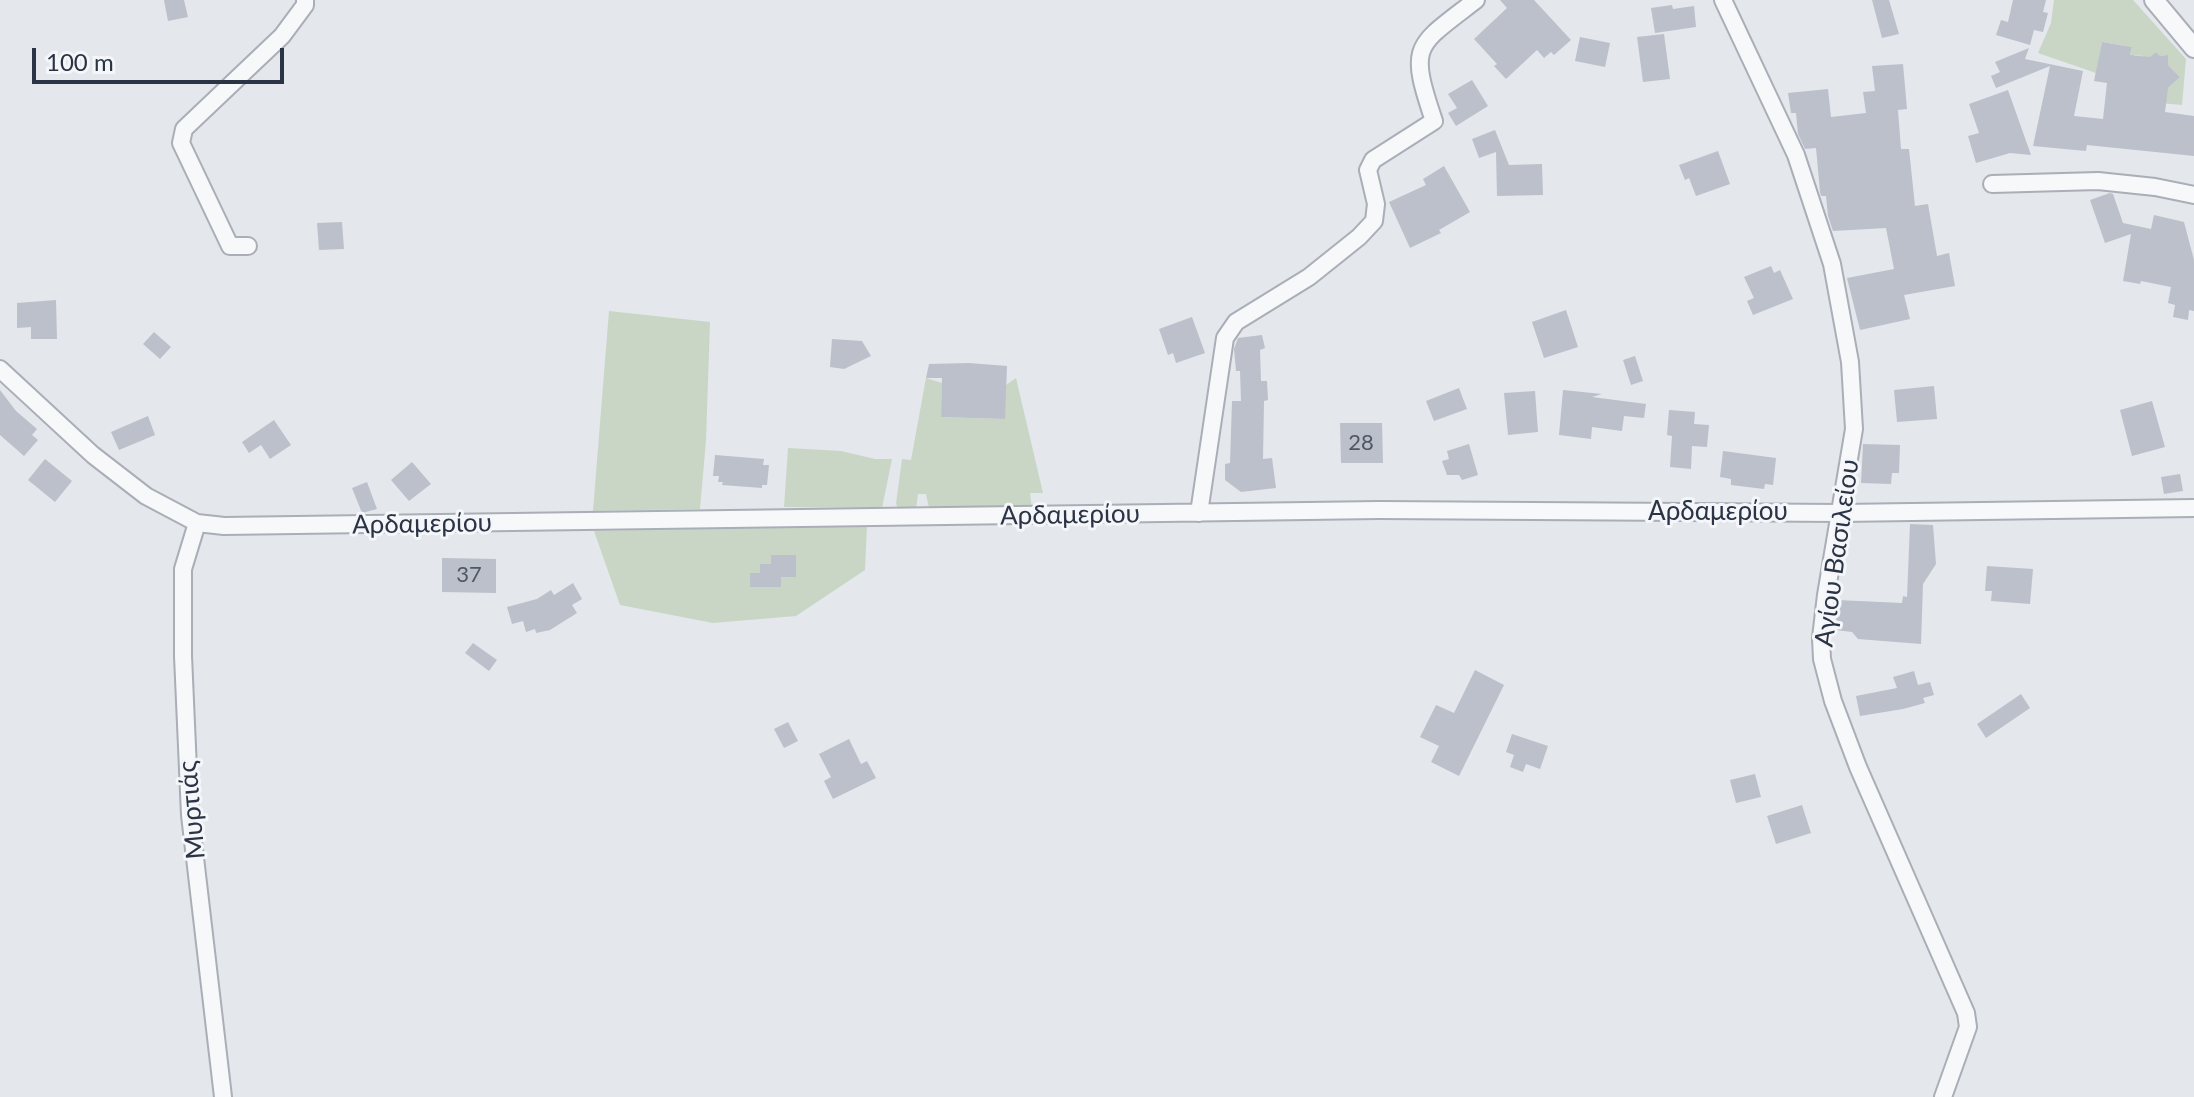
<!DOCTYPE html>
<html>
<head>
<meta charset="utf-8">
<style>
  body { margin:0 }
  #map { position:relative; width:2194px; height:1097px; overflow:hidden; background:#e4e7ec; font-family:Lato,sans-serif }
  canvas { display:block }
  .scale { position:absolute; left:32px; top:48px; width:252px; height:36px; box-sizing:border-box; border:4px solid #2b3445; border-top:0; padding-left:10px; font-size:24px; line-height:28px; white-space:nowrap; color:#2b3445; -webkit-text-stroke:6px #f4f6f9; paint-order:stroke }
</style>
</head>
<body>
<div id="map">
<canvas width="2194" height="1097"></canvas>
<div class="scale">100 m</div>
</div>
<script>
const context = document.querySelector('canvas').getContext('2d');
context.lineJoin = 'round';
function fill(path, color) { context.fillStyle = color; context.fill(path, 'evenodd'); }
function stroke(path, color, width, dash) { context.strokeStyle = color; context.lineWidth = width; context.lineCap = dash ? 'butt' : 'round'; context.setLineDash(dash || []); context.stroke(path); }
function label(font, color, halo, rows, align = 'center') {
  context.font = font + ' Lato,sans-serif'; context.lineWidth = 6; context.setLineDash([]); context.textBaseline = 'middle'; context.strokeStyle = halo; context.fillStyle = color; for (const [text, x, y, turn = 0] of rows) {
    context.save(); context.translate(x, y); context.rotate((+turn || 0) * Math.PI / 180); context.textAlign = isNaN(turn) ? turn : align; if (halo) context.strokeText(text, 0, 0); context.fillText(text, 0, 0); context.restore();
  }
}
const green = new Path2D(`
  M2054,0H2133L2186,59L2182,105L2160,103L2168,88L2180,77L2168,65V55L2160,56L2156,52L2147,61L2143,56L2134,55L2129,61L2132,47L2102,42L2096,73L2038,53L2051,23Z
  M609,311L710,322L706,440L700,509L593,511Z
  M926,378L942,383L941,417L1004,419L1006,385L1016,378L1043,493H1030L1032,509L934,510L929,508L926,494H918L916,509L899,510L896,504L902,459L911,460Z
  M788,448L841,451L875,459H892L882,508L784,507Z
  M867,525L865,570L796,616L713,623L620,605L594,531Z`);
const building = new Path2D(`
  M164,0H184L188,17L168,21Z
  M1500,0H1534L1571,40L1554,55L1551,52L1544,58L1537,50L1506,79L1494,66L1497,64L1474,39L1507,8Z
  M1872,0H1889L1899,34L1882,38Z
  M2013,0H2046L2043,12L2048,13L2043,32L2034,30L2030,45L1996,35L2001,20L2008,22Z
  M1672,5L1673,9L1694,6L1696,27L1655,33L1651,8Z
  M1664,34L1670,79L1643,82L1637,37Z
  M1580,37L1610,43L1605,67L1575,61Z
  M2102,42L2132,47L2130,55L2150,57L2156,52L2160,56L2168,55V65L2180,77L2168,88L2165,112L2194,116V156L2087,145L2086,151L2033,146L2050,66L1996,88L1991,76L2000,72L1995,62L2029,48L2025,59L2083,71L2074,116L2103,119L2107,83L2094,81Z
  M1903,64L1907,109L1898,110L1901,149H1909L1915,206L1928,204L1937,256L1949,253L1955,286L1904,295L1910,319L1860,330L1847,278L1894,269L1886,228L1833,231L1828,216L1826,196H1821L1820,192L1816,148L1805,149L1798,134L1796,113H1791L1788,93L1828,89L1831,117L1866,113L1863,92L1875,91L1872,66Z
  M1472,80L1488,106L1456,126L1448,113L1457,108L1448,94Z
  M2008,90L2031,155L2010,153L1976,163L1968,136L1979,133L1969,104Z
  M1495,130L1509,165L1542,164L1543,195L1497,196L1496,152L1479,158L1472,139Z
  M1718,151L1730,184L1696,196L1689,178L1685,180L1679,165Z
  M1444,166L1470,212L1439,230L1441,233L1410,248L1389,202L1426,185L1423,179Z
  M2110,193L2113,194L2123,223L2151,229L2154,215L2184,222L2194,260V311L2189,310L2188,320L2173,317L2175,305L2168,303L2171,287L2141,281L2140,284L2123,281L2131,234L2105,243L2090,200Z
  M342,222L344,249L319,250L317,223Z
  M1771,266L1774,273L1780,270L1793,299L1753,315L1747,301L1754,298L1744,277Z
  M56,300L57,339H31V327L17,328V303Z
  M1566,310L1578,347L1544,358L1532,322Z
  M1192,317L1205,353L1176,363L1173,353L1168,355L1159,329Z
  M154,332L171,347L160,359L143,344Z
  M1262,335L1265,348L1260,350L1261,381H1267L1268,400L1264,401L1263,459L1272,458L1276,488L1241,492L1225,480V464L1230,463L1232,401H1241L1240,371H1236L1234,349L1238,338Z
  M832,339L862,341L871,356L844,369L830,367Z
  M1635,356L1643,381L1631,385L1623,360Z
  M969,363L1007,366L1005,419L941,417L942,378H926L929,364Z
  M1934,386L1937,419L1897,422L1894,390Z
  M1459,388L1467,409L1434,421L1426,401Z
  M0,390L16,411L37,429L32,435L38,440L24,456L0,435Z
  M1563,390L1602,394L1592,397L1646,404L1644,418L1624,416L1622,431L1592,427L1591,439L1559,435Z
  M1535,391L1538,432L1508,435L1504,393Z
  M2152,401L2165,447L2132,456L2120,410Z
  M1669,410L1695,412L1694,424L1709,425L1707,447L1692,446L1691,469L1670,467L1672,436L1667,435Z
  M148,416L155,435L119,450L111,432Z
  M274,420L291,445L270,459L261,445L249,453L242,442Z
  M1340,423H1382L1383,463H1341Z
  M1469,444L1478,475L1462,480L1459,475H1447L1442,461L1449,459L1447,451Z
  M1863,444L1900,445L1899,473H1892L1891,484L1861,483Z
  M1723,451L1776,458L1773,485L1765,484L1764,489L1731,485V479L1720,477Z
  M715,455L764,459L763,465H769L767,485H762V488L722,485L723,482H718L719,476H713Z
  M45,459L72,481L55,502L28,480Z
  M412,462L431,484L409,501L391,480Z
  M2180,474L2183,491L2164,494L2161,477Z
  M367,482L377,509L362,513L352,488Z
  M1910,524L1933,525L1936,564L1923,584L1921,644L1858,639L1852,632L1836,630L1837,600L1902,603L1903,596L1907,597Z
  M771,555H796V577H781V587H750V573H760V564H771Z
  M442,558L496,559V593L442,592Z
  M1987,566L2033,569L2030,604L1991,601L1992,591H1985Z
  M573,583L582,599L572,605L577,613L550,630L536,633L535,629L526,632L523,621L512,624L507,607L537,599L551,590L554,595Z
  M473,643L497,660L489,671L465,653Z
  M1475,670L1504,685L1459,776L1431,762L1439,746L1420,737L1436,705L1454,713Z
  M1914,671L1918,685L1930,682L1934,695L1923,698L1925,703L1903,709L1860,716L1856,696L1897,688L1893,677Z
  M2021,694L2030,708L1986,738L1977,724Z
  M788,722L798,741L784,748L774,729Z
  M1512,734L1548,746L1540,769L1526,764L1523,772L1510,767L1514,755L1506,752Z
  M849,739L861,764L867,761L876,778L833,799L824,781L831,777L819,754Z
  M1755,774L1761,797L1736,803L1730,780Z
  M1802,805L1811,833L1776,844L1767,816Z`);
const minor = new Path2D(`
  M1723,0L1796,155L1832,264L1850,362L1854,429L1826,595L1821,638L1822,659L1833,701L1858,767L1966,1013L1968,1027L1943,1097
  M1992,184L2098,181L2155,187L2194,195
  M248,246H230L181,143L184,129L282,36L305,5V0
  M0,369L93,455L146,496L197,523L224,526L1379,510L1841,513L2194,508
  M1199,513L1225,338L1236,322L1309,277L1359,237L1374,221L1376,204L1368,170L1373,160L1434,121C1408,44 1415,47 1476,0
  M197,523L183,569V656L190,815L223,1097`);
const tertiary = new Path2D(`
  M2154,0L2194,48`);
const numberNames = [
  ["28",1361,443],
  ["37",469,575]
];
const streetNames = [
  ["Αρδαμερίου",1718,512],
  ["Αρδαμερίου",1070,515,-1],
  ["Αρδαμερίου",422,524,-1],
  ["Αγίου Βασιλείου",1837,553,-82],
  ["Μυρτιάς",192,810,-95]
];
fill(green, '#c9d6c5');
fill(building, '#bbc0ca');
stroke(minor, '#a9aeb7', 20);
stroke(tertiary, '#a9aeb7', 22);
stroke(minor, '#f7f8fa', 16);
stroke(tertiary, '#f7f8fa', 18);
label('22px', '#4f5766', null, numberNames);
label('26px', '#2b3445', '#f4f6f9', streetNames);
</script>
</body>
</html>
